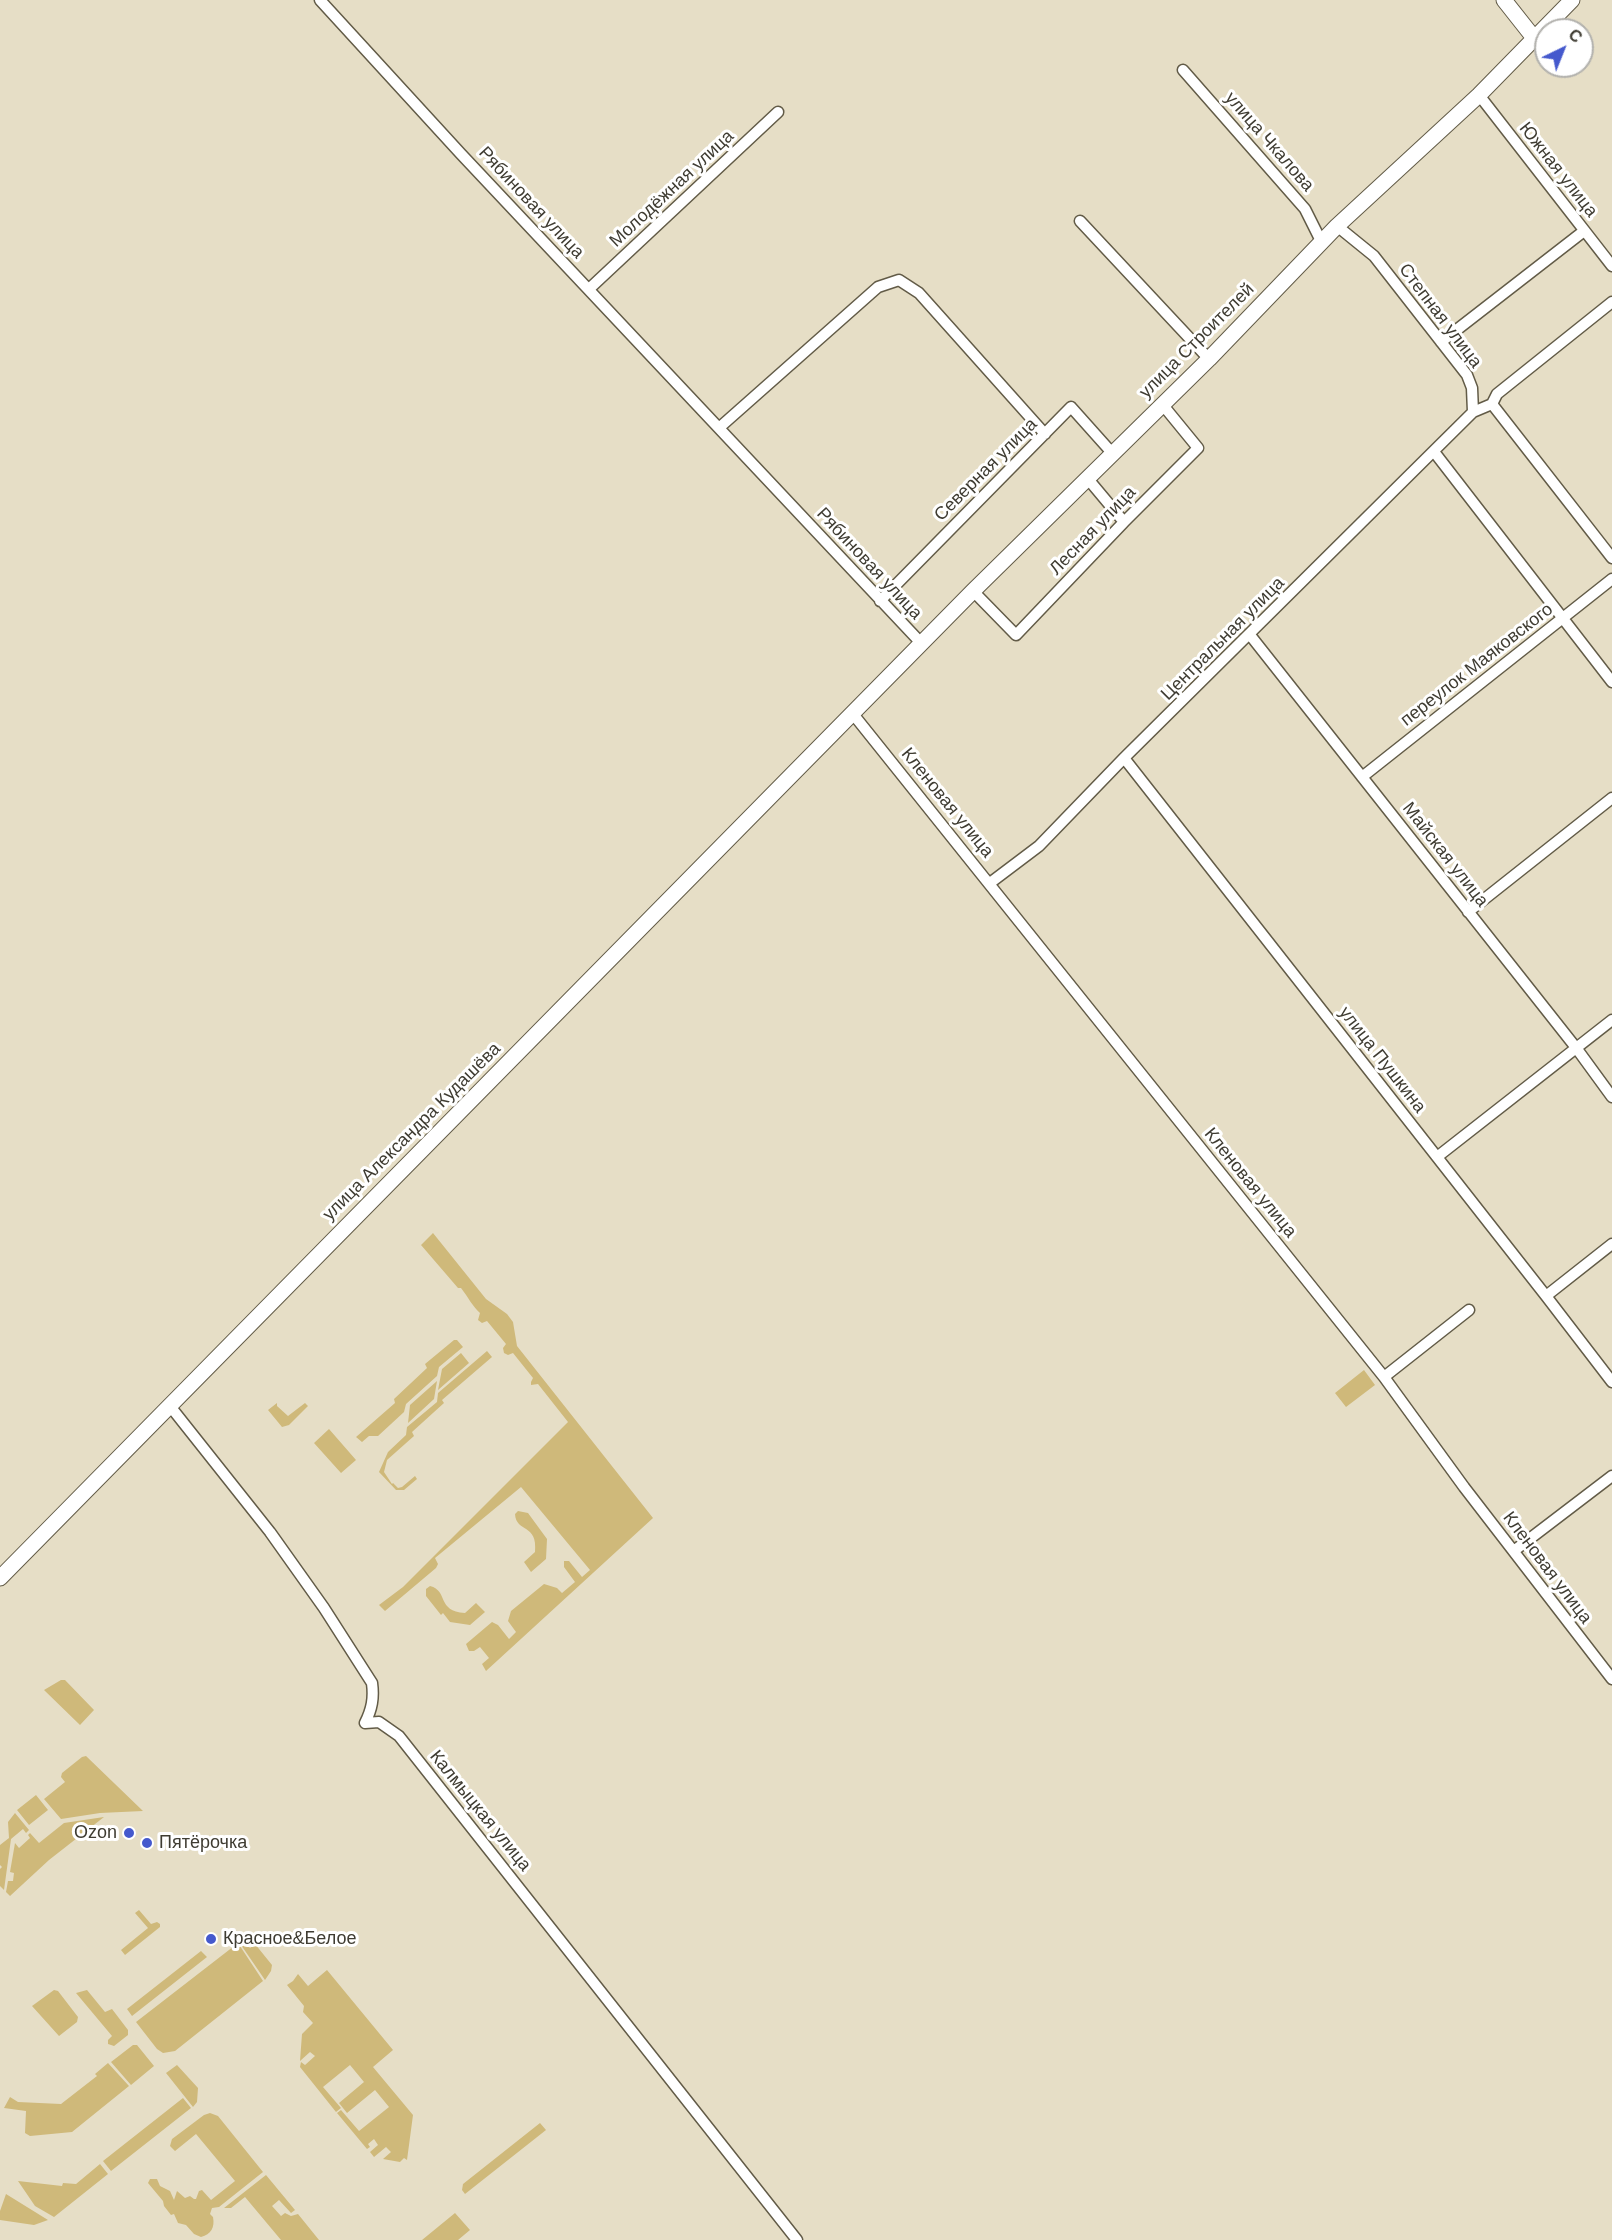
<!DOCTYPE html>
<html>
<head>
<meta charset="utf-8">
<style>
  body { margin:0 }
  #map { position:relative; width:1612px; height:2240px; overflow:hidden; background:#e6dec6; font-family:Arial,sans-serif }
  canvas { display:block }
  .north { position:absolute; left:1534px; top:18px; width:60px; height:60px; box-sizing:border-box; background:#fff; border:2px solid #b2b1ad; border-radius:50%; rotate:43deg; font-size:16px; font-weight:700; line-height:24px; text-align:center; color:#3f3c32 }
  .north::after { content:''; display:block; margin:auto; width:21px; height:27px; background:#4559cd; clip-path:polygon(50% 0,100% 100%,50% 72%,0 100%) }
</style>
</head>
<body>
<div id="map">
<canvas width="1612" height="2240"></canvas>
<div class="north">С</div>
</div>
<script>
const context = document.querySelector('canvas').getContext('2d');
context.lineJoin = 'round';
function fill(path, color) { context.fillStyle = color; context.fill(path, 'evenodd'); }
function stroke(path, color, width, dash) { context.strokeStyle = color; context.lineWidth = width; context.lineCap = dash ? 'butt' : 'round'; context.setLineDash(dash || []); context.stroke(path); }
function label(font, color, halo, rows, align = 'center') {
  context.font = font + ' Arial,sans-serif'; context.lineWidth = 6; context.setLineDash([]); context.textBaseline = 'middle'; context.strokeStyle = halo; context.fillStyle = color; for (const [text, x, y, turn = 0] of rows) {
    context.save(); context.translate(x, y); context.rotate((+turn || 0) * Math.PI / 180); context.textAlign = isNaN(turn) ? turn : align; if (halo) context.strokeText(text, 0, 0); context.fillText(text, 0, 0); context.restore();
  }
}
const green = new Path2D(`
  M433,1233L486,1299L507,1314L513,1322L517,1346L653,1518L486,1671L482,1664L489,1658L480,1647L474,1651H469L466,1644L492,1622L498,1625L509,1639L516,1632L508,1621L511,1611L544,1584L557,1588L562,1593L575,1582L564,1567V1561H569L582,1577L590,1570L521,1487L435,1558L438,1564L436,1568L385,1611L379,1605L403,1587L568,1422L538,1384L531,1385V1382L533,1378L513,1353L508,1355L504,1353L503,1348L506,1344L487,1321L482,1323L478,1320L480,1313C473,1307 468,1297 461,1288H458L421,1245Z
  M454,1340H457L463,1347L439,1367L437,1376L406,1404L404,1412L378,1436H369L362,1442L356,1437L395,1403L394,1399L427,1368L425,1364Z
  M487,1351L492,1357L442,1400L444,1403L412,1432L414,1436L387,1460L384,1472L392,1484L393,1483L398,1488L402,1487L415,1476L417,1479L404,1490H396L379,1472L388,1452L406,1435L407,1427L437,1402L438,1393Z
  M461,1353L469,1363L438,1390L442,1369Z
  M1364,1370L1375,1385L1346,1407L1335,1393Z
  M437,1381L434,1399L408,1423L410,1405Z
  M277,1403V1406L288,1416L305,1403L308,1406L289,1425L282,1427L268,1410Z
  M329,1429L356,1460L341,1473L314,1443Z
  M518,1511L528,1513L547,1539L546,1559L531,1572L524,1562L535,1552C538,1523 516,1533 515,1514Z
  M430,1586C449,1591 436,1611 465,1613L476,1603L485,1612L470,1625L450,1622L443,1613L441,1615L426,1596V1589Z
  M61,1680H65L94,1710L80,1725L44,1690Z
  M86,1756L143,1811L100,1813L61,1819L44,1799L65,1782L61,1777L62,1773L82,1757Z
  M36,1795L48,1810L29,1825L17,1810Z
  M15,1813L29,1830L26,1833L23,1829L11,1839L4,1890L0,1886V1869L2,1867L0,1865V1845L9,1838L8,1822Z
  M104,1817L49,1860L10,1896L6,1892L8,1881H13L14,1873L10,1872L15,1843L19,1848L30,1838L28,1835L30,1833L39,1843L64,1823Z
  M139,1910L151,1924L157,1922L160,1924V1927L125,1955L121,1950L148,1928L135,1913Z
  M242,1939L250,1948L255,1944L272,1965L271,1971L265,1980L239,1942Z
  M238,1943L263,1981L175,2051L163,2053L157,2049L136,2022Z
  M201,1951L207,1957L132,2016L127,2009Z
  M327,1970L393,2050L373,2067L413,2115L407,2160L404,2158L400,2162L383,2159L391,2152L386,2147L374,2157L370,2152L378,2145L374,2139L368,2144L370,2147L367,2149L337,2113L341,2110L359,2131L389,2107L375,2090L347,2113L339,2103L364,2082L350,2065L323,2087L341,2108L336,2112L300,2067L301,2062L305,2065L315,2056L310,2052L300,2061L302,2034L313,2023L303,2012L304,2006L287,1985L293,1981L298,1974L308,1986Z
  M54,1990L58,1991L78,2017L77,2022L59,2036L32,2006Z
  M87,1990L105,2012L112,2009L128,2030V2035L114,2046L108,2044V2040L112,2036L76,1993Z
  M133,2045H137L154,2066L131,2085L111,2062Z
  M108,2063L129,2086L72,2132L30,2136L25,2133L26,2111L4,2108L10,2097L18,2102L61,2104L97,2076L95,2074Z
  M177,2065L198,2088L197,2102L193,2107L166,2073Z
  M183,2098L191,2108L111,2171L103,2161Z
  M210,2113L218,2116L263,2172L219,2207L212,2208L210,2214L213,2217C215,2228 211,2234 201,2237L194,2234L186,2225L178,2223L174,2214L171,2215L164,2206L163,2201L148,2183L150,2179H157L160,2186L170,2191L174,2200L177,2191L185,2198L190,2196L194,2199H196L199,2191L202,2190L211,2200L235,2181L196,2134L175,2151L170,2146L172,2139L204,2115Z
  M540,2123L546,2130L465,2194L462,2190L463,2184Z
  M100,2164L108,2174L54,2217L35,2206L18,2181L62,2186L63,2183L76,2184Z
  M266,2175L295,2210L291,2213L279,2200L272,2206L281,2216L285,2213L291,2216L298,2214L319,2240H281L245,2197L231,2208H224Z
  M6,2194L48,2220L34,2225L0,2220V2211Z
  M455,2213L470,2230L458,2240H422Z`);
const street = new Path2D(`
  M320,0L461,154L922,644
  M1183,70L1305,209L1321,241
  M1479,95L1612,266
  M1080,221L1209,359
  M1337,226L1374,256L1467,375L1472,388L1473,412L1492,404L1612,558
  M589,289L778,112
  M1441,342L1584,231
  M1492,404L1497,394L1612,302
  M720,427L878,287L899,280L919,293L1045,434
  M1435,453L1612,682
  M1088,479L1124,522
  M973,591L1016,635L1124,522L1198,448L1162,404
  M880,601L1071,407L1113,454
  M1250,635L1577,1049L1612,1097
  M853,714L1384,1377L1464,1487L1612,1679
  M1124,758L1546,1296L1612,1382
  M1362,777L1612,579
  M990,883L1039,846L1124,758L1473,412
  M1468,912L1612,798
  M1437,1157L1612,1020
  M1546,1296L1612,1244
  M1384,1377L1469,1310
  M170,1406L270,1532L324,1608L372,1683C374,1698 372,1709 365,1723L379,1722L399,1736L797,2240
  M1515,1550L1612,1476`);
const secondary = new Path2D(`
  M1504,0L1534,38
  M0,1578L973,591L1209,359L1337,226L1479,95L1572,0`);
const markers = [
  [129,1833,6,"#4559cd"],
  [147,1843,6,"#4559cd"],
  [211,1939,6,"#4559cd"]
];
const streetNames = [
  ["улица Чкалова",1269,142,49],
  ["Южная улица",1558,170,52],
  ["Молодёжная улица",672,189,-43],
  ["Рябиновая улица",531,203,47],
  ["Степная улица",1440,316,53],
  ["улица Строителей",1197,341,-45],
  ["Северная улица",986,470,-45],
  ["Лесная улица",1093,531,-46],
  ["Рябиновая улица",869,564,47],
  ["Центральная улица",1223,639,-45],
  ["переулок Маяковского",1477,665,-38],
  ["Кленовая улица",947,803,51],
  ["Майская улица",1445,855,52],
  ["улица Пушкина",1382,1060,52],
  ["улица Александра Кудашёва",412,1132,-45],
  ["Кленовая улица",1250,1183,51],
  ["Кленовая улица",1547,1568,53],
  ["Калмыцкая улица",480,1811,51]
];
const poiNames = [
  ["Ozon",117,1833,"right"],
  ["Пятёрочка",159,1843],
  ["Красное&Белое",223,1939]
];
fill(green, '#cfb97a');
stroke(street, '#625b47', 13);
stroke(secondary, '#625b47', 17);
stroke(street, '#fff', 10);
stroke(secondary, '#fff', 15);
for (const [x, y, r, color] of markers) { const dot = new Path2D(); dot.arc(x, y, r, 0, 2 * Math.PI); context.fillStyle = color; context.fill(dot); stroke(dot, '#fff', 2); }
label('18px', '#3f3c32', '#fff', streetNames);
label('18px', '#3f3c32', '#fff', poiNames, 'left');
</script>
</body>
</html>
